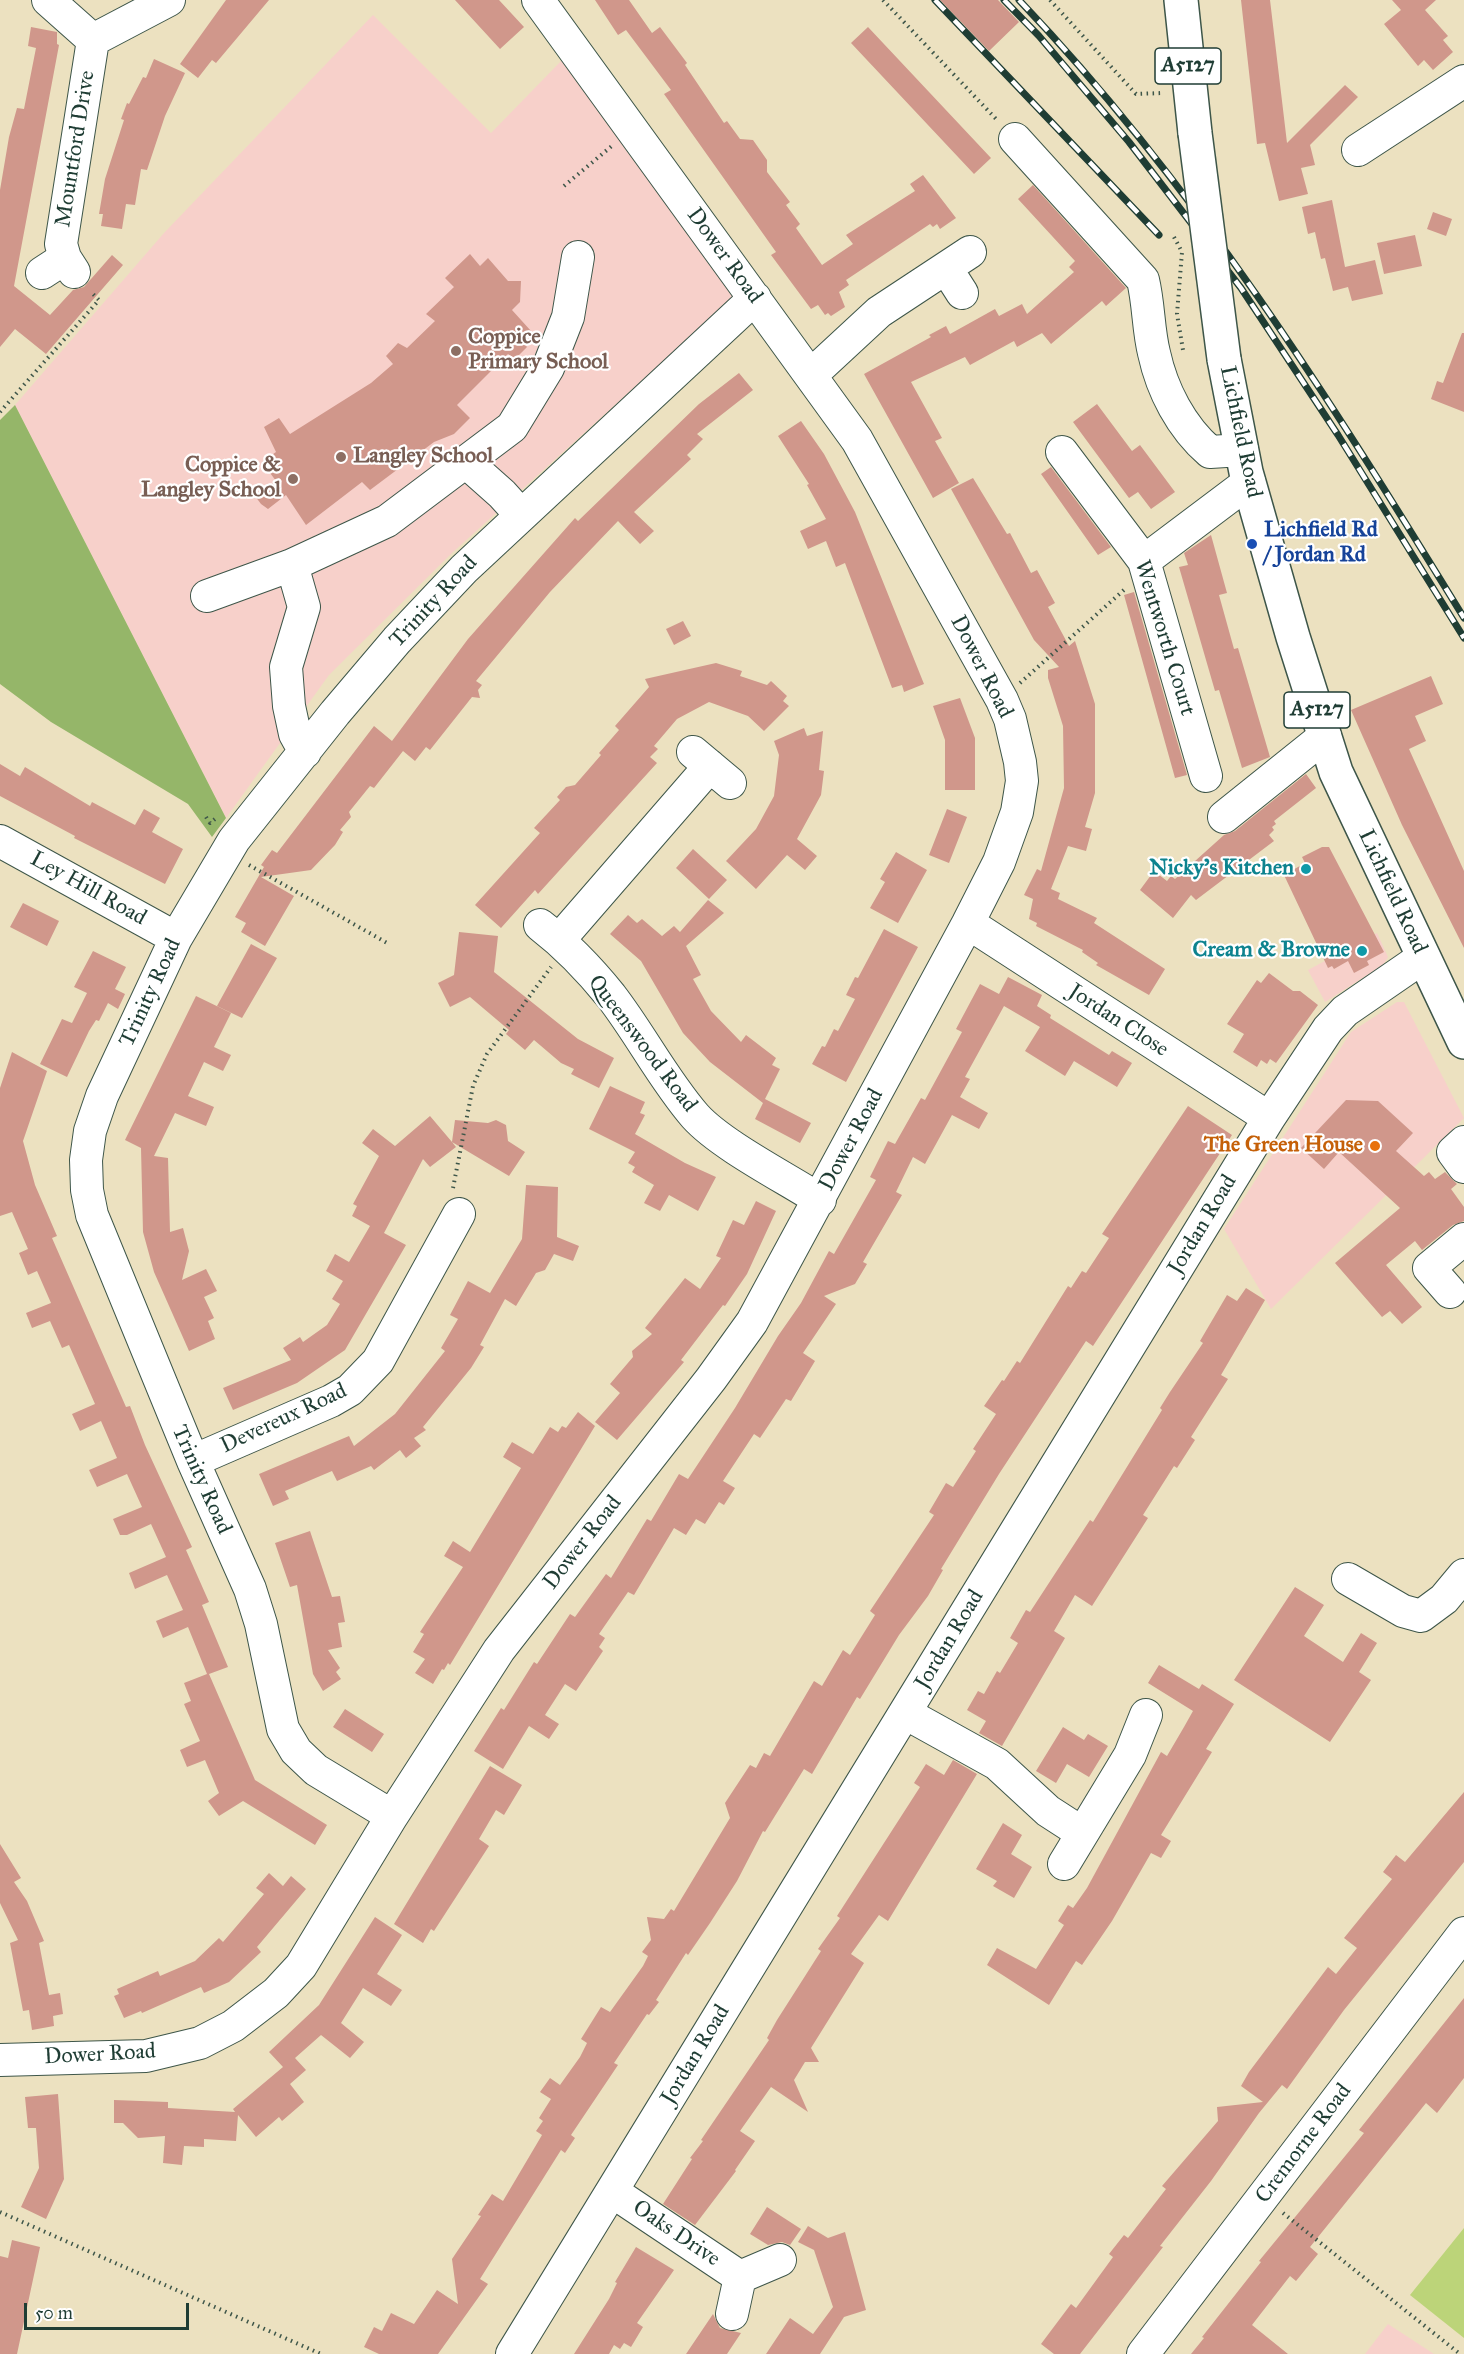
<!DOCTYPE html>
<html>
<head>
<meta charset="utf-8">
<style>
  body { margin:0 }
  #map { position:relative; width:1464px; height:2354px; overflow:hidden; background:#ece1c0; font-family:"IM FELL Great Primer",serif }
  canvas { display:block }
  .scale { position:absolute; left:24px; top:2303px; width:165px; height:27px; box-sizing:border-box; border:3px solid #1f3d34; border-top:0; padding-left:8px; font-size:18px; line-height:21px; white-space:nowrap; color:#1f3d34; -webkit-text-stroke:4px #fff; paint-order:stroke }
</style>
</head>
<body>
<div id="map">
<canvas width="1464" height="2354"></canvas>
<div class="scale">50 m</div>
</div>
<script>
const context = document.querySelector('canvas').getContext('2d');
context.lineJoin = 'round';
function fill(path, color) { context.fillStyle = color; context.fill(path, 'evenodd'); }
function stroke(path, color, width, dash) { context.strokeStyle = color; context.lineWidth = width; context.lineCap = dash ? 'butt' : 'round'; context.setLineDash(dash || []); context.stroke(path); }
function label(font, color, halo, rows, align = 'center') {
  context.font = font + ' "IM FELL Great Primer",serif'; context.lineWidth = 4.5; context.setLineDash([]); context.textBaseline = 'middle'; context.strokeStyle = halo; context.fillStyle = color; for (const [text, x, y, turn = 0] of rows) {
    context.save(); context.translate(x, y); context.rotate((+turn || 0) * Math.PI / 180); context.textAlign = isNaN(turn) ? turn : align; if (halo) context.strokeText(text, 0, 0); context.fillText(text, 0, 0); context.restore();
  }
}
const built = new Path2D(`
  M373,15L491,133L564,58L734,297L452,553L329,675L226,818L15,405L164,233Z
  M1377,933L1388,957L1383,965L1325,1002L1308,970Z
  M1397,1002H1404L1464,1118L1271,1309L1224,1229L1351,1032Z
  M1388,2324L1434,2354H1365Z`);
const green = new Path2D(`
  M1464,2228V2338L1410,2295Z`);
const forest = new Path2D(`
  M15,405L226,818L212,837L188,804L51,722L0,684V420Z`);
const building = new Path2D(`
  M226,0H269L216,63L212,60L198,78L180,64Z
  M455,0H499L524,27L500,49Z
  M595,0H629L652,33L660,27L687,63L685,65L724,123L727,121L740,139L753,140L767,160V172L790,202L786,205L800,224L796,228L822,265L853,244L846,235L915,191L910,184L923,175L956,218L940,229L937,224L933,227L930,224L846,280L849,285L839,292L845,307L831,316L828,313L825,315L818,305L811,309L771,255L776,252L664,94L671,90L626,30L618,35Z
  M940,0H998L1019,22L989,51Z
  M1241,0H1270L1287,143L1345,85L1358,97L1310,145L1315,165L1301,168L1308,194L1279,201L1265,143L1257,144Z
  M1392,0H1436L1425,10L1448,36L1443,40L1453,52L1433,70L1424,60L1418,66L1384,24L1401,10Z
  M31,27L57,32V44L59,45L14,286L50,315L73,290L84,287L112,255L123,265L46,354L15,329L0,347V190L9,137L17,108L24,109L36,48L28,46Z
  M868,27L991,158L974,174L851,43Z
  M154,59L185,73L165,116L147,170L141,169L135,205L126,204L122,229L101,226L103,214H99L105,179L124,120L121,119L127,103L129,104L143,77L146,78Z
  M1033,185L1126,288L1106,306L1102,301L1051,344L1042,333L1017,347L1014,341L970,365L965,357L911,382L942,438L935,441L959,483L933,498L864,374L931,337L929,335L946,326L950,334L995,309L999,316L1022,304L1027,314L1074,272L1069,267L1075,261L1018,199Z
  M1332,200L1345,267L1375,260L1383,294L1352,301L1348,287L1333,291L1325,258L1321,259L1315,232L1308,234L1302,207Z
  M1433,212L1452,219L1446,236L1427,229Z
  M1415,235L1422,266L1384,274L1377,243Z
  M470,254L480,266L488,258L508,281H521L520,302L512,310L531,331L521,340L527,347L515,359L508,354L457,405L470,418L454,434L434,442L370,490L362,482L306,525L286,495L268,509L261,504L255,496L276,481L262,462L276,452L264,427L279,418L290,434L371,383L393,364L386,356L398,343L407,348L435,321L426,314L454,287L445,278Z
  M1462,333H1464V412L1431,399L1437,381L1443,383Z
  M739,373L753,390L697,434L703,439L687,455L691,459L634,512L654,531L640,544L618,521L550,592L476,681L482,685L478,690L480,698L472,697L430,750L426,747L415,761L403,751L374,788L370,786L349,812L351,817L340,830L343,832L335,845L311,870L261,877L294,896L265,946L241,932L246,923L235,917L264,867L261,865L272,850L277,853L374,726L392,741L468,639L575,518L578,521L699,404Z
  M1097,404L1132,451L1140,445L1175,492L1151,509L1138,492L1129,498L1073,422Z
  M801,421L824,454L855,512L924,684L904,692L902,685L892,688L845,563L836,567L826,541L808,549L800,531L826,519L807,485L809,484L778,436Z
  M1051,467L1111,547L1098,555L1041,474Z
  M973,478L1007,534L1010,533L1031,573L1037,570L1055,603L1048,607L1069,646L1075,641L1095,704V793L1085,827L1092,829L1086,851L1068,846L1051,889L1060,893L1058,899L1097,918L1094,923L1165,969L1149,995L1096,965L1098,963L1082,952L1083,950L1036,926L1037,923L1029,919L1033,899L1024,895L1037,869L1041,871L1064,788L1063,726L1048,678V670L1059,667L1034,640L951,489Z
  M1211,535L1227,593L1219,595L1234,649L1238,648L1270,757L1242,768L1219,690L1215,691L1179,567L1188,565L1184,553Z
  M1134,592L1187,775L1175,778L1124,595Z
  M683,621L691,636L674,645L666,629Z
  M716,663L742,671L740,676L767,685L771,681L787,696L783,701L789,706L764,731L748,716L709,702L677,719L654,746L658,749L650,757L657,763L538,894L535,890L501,928L475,905L540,833L534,828L560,800L557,797L566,787L575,785L601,755L599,753L619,730L615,726L649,687L645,679Z
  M1431,676L1443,704L1415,716L1426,741L1409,749L1464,871V948L1402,825L1351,710Z
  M960,698L975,738V790H945V740L933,706Z
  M804,728L807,736L823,731L819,770L824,771L821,795L797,839L817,856L805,870L787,855L756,889L726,861L756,829L774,796L779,755L774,741Z
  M0,764L20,776L25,767L90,806L92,802L135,825L144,809L160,818L152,832L183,849L165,884L74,838L75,836L0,796Z
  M1306,774L1316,788L1274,821L1276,824L1272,827L1274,830L1269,835L1274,841L1196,900L1191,895L1173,918L1140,890L1154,871L1167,881L1171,876L1175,879L1224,835L1235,831Z
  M947,809L967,817L949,863L929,855Z
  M1322,847H1329L1384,952L1367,961L1369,965L1354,973L1348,961L1334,969L1332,966L1328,968L1284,875L1305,863L1302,857Z
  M693,849L727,880L709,899L676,868Z
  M896,852L927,870L898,923L870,908L885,882L880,879Z
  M708,900L724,913L686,946L701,975L693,979L711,1011L741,1042L746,1035L776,1058L772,1065L780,1069L763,1103L710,1062L683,1033L641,961L610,934L628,915L637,923L642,919L662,936L674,926L680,932Z
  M23,903L59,921L47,946L10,927Z
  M884,929L918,947L846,1082L812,1064L822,1046L825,1047L834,1029L838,1031L855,999L846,995L855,977L858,978Z
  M459,932L498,936L494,972L578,1039L614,1058L599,1088L571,1074L574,1069L561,1063L534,1040L525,1050L506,1034L509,1030L470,997L450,1007L438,983L454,975Z
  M251,944L277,958L242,1018L217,1006Z
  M93,951L126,967L115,989L125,994L118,1009L108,1003L99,1021L96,1020L89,1031L67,1077L40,1064L62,1019L72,1023L87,993L74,987Z
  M1269,973L1293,991H1300L1318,1005L1276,1063L1270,1059L1267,1064L1261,1060L1257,1067L1233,1052L1244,1034L1227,1024L1257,980L1261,983Z
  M1008,977L1042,995L1037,1006L1051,1015L1050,1018L1109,1055L1112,1051L1132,1063L1117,1087L1074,1061L1065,1076L1025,1051L1040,1027L1004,1006L965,1077L970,1079L960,1097L988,1113L979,1129L952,1115L925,1164L913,1157L896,1192L902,1195L863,1262L867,1264L855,1284L824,1296L836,1304L803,1353L815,1361L791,1401L786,1399L760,1438L754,1434L723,1481L735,1488L724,1505L719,1502L705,1524L696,1519L686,1535L674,1528L634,1595L628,1592L599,1634L605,1638L599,1647L603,1651L576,1691L565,1684L545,1715L559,1724L549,1739L529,1726L503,1769L474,1751L501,1708L504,1710L534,1662L537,1664L570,1614L575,1617L606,1574L611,1578L647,1519L651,1521L679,1474L688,1479L735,1408L778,1336L801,1303L829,1251L834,1254L876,1180L870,1177L888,1141L895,1144L921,1098L925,1100L962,1032L956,1029L980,984L999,994Z
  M196,996L231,1013L214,1047L231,1055L223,1071L204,1062L188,1096L214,1107L206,1126L175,1113L154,1156L168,1158L170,1232L183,1228L189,1251L182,1280L206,1269L217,1291L204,1297L214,1318L208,1321L215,1339L189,1351L154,1272L143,1232L141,1148L125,1140Z
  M12,1052L47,1071L23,1141L35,1185L57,1236L52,1238L126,1407L130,1406L145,1445L192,1547L186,1550L209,1602L202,1605L228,1667L209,1674L255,1780L327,1825L315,1845L243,1801L219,1816L208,1801L219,1793L205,1760L187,1767L180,1750L200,1741L184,1704L191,1701L184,1683L207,1674L188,1627L163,1638L156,1621L183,1610L167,1575L135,1589L129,1573L166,1557L151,1524L127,1535H120L113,1519L142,1507L127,1474L97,1487L89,1470L117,1458L101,1421L80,1431L72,1414L95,1404L69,1345L62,1348L50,1321L32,1328L26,1313L51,1303L37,1271L28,1275L19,1253L28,1249L12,1212L0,1216V1088Z
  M610,1086L645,1102L640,1113L645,1115L635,1134L685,1163L716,1177L698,1211L669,1195L660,1211L644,1203L654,1185L632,1172L635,1167L628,1163L635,1152L589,1129Z
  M765,1099L811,1123L800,1143L755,1119Z
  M1346,1100L1378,1101L1413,1133L1396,1151L1424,1176L1429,1172L1435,1179L1445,1172L1457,1184L1451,1189L1464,1207V1221L1453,1225L1422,1250L1415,1241L1386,1265L1422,1307L1402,1324L1390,1311L1382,1317L1335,1263L1400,1208L1339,1152L1324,1169L1301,1148Z
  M1188,1106L1232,1135L1093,1346L1086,1341L999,1474L941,1569L943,1570L928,1596L899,1635L860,1699L857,1697L812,1774L804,1769L765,1832L763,1831L737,1881L710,1923L688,1955L686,1953L656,2000L659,2002L649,2015L647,2014L614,2063L618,2065L571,2135L575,2138L565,2153L561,2150L480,2279L488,2284L438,2354H379L364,2347L374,2327L382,2331L391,2313L414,2324L437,2290L458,2304L452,2259L481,2216L478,2215L492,2194L503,2201L542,2135L536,2131L543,2121L539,2118L551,2099L540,2092L550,2078L560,2085L580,2057L587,2043L581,2039L601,2007L610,2012L643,1966L648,1956L642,1952L651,1940L647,1917L664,1919L671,1909L674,1911L730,1818L725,1803L750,1765L756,1768L764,1753L770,1756L814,1681L822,1686L843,1650L850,1655L875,1615L870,1611L934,1515L929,1512L946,1483L953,1487L976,1451L973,1449L996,1414L984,1406L1002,1380L1004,1381L1017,1361L1020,1363L1068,1286L1071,1288L1082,1271L1086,1273L1109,1238L1102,1234Z
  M430,1116L452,1142L455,1120L488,1123L496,1120L506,1125L508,1141L525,1152L509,1176L452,1142L456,1147L430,1167L423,1159L384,1233L406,1245L345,1350L297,1383L233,1410L223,1388L291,1360L283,1348L300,1337L303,1342L327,1325L340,1304L332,1299L343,1281L326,1271L335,1254L349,1262L370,1226L352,1216L357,1206L353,1204L379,1156L362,1143L373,1129L395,1146Z
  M526,1185L558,1187L557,1237L579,1246L573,1261L554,1254L545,1270L536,1273L516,1306L505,1299L480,1345L484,1347L471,1368L423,1427L426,1430L414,1438L421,1446L406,1458L400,1450L374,1470L371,1466L337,1481L332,1471L285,1491L289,1499L273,1506L259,1474L349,1436L354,1446L395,1414L445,1351L441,1348L458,1319L450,1315L468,1281L490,1293L522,1239Z
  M756,1201L776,1211L747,1274L725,1306L723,1305L681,1360L684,1362L617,1440L595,1422L620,1393L610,1384L633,1357L632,1351L652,1334L645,1328L685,1278L700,1289L721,1258L716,1256L733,1220L744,1225Z
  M1246,1288L1265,1300L1221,1375L1228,1379L1191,1437L1195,1440L1177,1468L1174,1466L1143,1515L1148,1518L1092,1606L1075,1595L1054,1631L1065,1638L1002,1746L979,1733L986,1721L967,1710L978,1691L984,1694L997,1671L1000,1673L1018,1643L1010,1638L1026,1610L1030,1612L1090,1520L1093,1522L1162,1410L1160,1408L1170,1392L1203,1343L1200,1341L1227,1295L1237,1301Z
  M578,1412L595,1426L450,1665L448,1663L444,1670L442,1669L433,1684L415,1673L425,1659L413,1652L424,1634L420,1632L463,1567L444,1556L453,1541L470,1552L521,1468L503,1457L512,1442L533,1454L550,1427L558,1432L562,1426L566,1428Z
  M310,1531L332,1597L340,1596L345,1622L338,1623L342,1647L328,1650L340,1668L336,1672L341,1679L323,1691L313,1674L297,1585L290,1587L275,1543Z
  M1295,1587L1324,1605L1304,1636L1343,1662L1361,1633L1377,1643L1359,1672L1371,1680L1330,1742L1234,1680Z
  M1159,1665L1199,1689L1202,1684L1234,1704L1206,1749L1212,1752L1161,1835L1171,1841L1161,1858L1151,1853L1112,1921L1082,1965L1076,1961L1049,2005L987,1965L997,1948L1036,1969L1064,1925L1058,1921L1068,1905L1073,1908L1087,1888L1161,1752L1167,1756L1184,1727L1193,1711L1148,1683Z
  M345,1709L384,1734L372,1752L333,1727Z
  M1063,1727L1084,1740L1088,1734L1108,1746L1089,1777L1067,1764L1056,1783L1036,1771Z
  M953,1760L977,1774L888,1921L879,1915L851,1954L864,1963L811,2048L819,2062H805L794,2080L808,2112L771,2087L740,2131L755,2141L735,2170L736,2171L695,2225L663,2204L692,2159L690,2158L703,2141L701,2140L769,2040L767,2038L777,2020L821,1951L818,1949L840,1918L837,1916L920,1787L914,1783L926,1764L944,1775Z
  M490,1766L522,1785L504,1815L496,1810L479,1839L489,1846L434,1931L431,1929L423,1943L394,1924Z
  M1464,1792V1862L1344,2010L1287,2089L1282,2085L1259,2113L1211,2181L1160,2246L1163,2247L1080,2354H1054L1041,2344L1071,2304L1076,2308L1113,2257L1109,2254L1124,2235L1128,2238L1166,2189L1162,2186L1218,2121L1217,2107L1263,2102L1241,2086L1249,2072L1328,1967L1336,1974L1357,1948L1344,1938L1392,1879L1383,1872L1396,1855L1405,1862Z
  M1003,1823L1022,1835L1011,1854L1032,1867L1014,1898L993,1886L997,1881L976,1869Z
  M0,1844L21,1878L14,1882L27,1901L44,1941L39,1943L49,1995L60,1993L63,2014L53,2016L54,2026L32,2030L29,2010L23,2011L10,1943L18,1940L0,1903Z
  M269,1873L283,1886L291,1876L306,1889L257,1947L261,1952L229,1982L204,1993L201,1987L142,2013L141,2011L124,2018L114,1996L119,1994L117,1989L158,1971L160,1976L195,1961L219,1938L223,1942L264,1894L256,1888Z
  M375,1917L402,1935L377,1974L402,1990L391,2006L363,1988L341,2023L364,2042L350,2058L321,2035L295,2058L306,2070L290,2084L304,2102L282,2121L279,2117L256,2137L238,2115L236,2141L204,2139V2147L184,2146L182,2165L163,2163L165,2136L138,2138L123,2123H114V2100L168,2102V2108L235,2112L233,2109L283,2067L269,2052L319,2005Z
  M1464,1998V2078L1437,2113L1426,2103L1310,2247L1318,2254L1296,2281L1290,2276L1252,2325L1288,2354H1191L1204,2338L1202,2337L1261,2262L1259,2261L1364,2133L1359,2130Z
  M58,2094L64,2179L46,2219L21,2207L39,2168L36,2128H28L25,2097Z
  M767,2207L801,2229L790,2245L782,2242L768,2245L750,2234Z
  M808,2226L828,2238L845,2232L866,2310L844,2317L820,2354H766L790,2318L813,2334L833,2307L814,2250L798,2242Z
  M12,2240L40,2247L17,2354H0V2256L8,2258Z
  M636,2247L674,2270L637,2323L643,2327L631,2347L624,2343L620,2349L614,2345L609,2354H574L609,2299L617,2283L615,2282Z
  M713,2314L720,2328L741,2333L727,2354H686Z`);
const path = new Path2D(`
  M883,0L998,121
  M1050,0L1136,94L1163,93
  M564,186L613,145
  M1174,237L1182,252L1177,314L1183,350
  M0,412L99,300L91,292
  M1020,683L1126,588
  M206,817L210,823L215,819
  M249,865L389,944
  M453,1188L473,1086L487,1054L551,967
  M0,2212L321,2354
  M1283,2213L1460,2354`);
const minor = new Path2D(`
  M48,0L93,40
  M1015,139L1143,280C1149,305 1148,329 1154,353C1162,390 1181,427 1210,452L1242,450
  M1358,150L1464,81
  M946,268L962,293
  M74,272L65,258L61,244L93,40L169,0
  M42,273L65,258
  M811,375L879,312L970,252
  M1062,452L1144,561L1206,776
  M466,462L502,494L521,515
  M1144,561L1249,482
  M292,565L304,607L286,667L289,706L295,734L305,752
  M207,596L292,565L387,521L512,427L548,368L568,317L578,257
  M693,752L730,783
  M1224,817L1325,736
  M0,841L176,938
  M968,923L1269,1118
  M540,925C566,945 590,970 611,996C641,1035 663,1079 695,1116C721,1145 786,1178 820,1200
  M559,940L710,766
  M1464,1142L1453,1152L1464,1167
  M1450,1292L1429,1268L1464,1239
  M193,1461L331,1401L350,1390L378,1361L459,1214
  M1348,1579L1403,1611L1421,1616L1444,1599L1464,1575
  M905,1713L997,1764L1048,1811L1082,1833
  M392,1816L316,1770L296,1751L283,1729L261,1624L250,1589L193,1461L92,1215L87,1190L86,1160L90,1131L102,1096L176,938L234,840L335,713L397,640L464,569L755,298
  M1064,1864L1130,1755L1146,1715
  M0,2060L146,2056L200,2043L233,2026L276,1993L301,1966L392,1816L499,1650L711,1379L752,1322L968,923L999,862L1017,812L1022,781L1020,762L1010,719L1002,700L857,440L538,0
  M613,2192L740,2277
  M732,2314L740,2277L780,2260
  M512,2354L1269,1118L1328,1029L1345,1011L1422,958
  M1143,2354L1464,1933`);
const major = new Path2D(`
  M1181,0L1195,133
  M1224,359L1246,472L1293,637L1336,772L1464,1042`);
const rail = new Path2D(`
  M935,0L1159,235
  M1004,0L1039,36L1129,142L1241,288L1338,435L1464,638
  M1019,0C1196,185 1331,401 1464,618`);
const majorBridge = new Path2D(`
  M1195,133L1224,359`);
const markers = [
  [456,351,6,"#8d6e63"],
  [341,457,6,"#8d6e63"],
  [293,479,6,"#8d6e63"],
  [1252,544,6,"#1a4fb4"],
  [1306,869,6,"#0f9aa8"],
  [1362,951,6,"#0f9aa8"],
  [1375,1146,6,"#e8710a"]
];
const shields = [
  [1188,66,66],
  [1317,710,66]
];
const shieldNames = [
  ["A5127",1188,66],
  ["A5127",1317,710]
];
const streetNames = [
  ["Mountford Drive",76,149,-81],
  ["Dower Road",724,256,54],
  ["Lichfield Road",1240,432,78],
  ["Trinity Road",434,602,-47],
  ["Wentworth Court",1164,638,73],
  ["Dower Road",981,667,63],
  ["Ley Hill Road",88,889,29],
  ["Lichfield Road",1392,892,65],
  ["Trinity Road",151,993,-65],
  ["Jordan Close",1118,1021,33],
  ["Queenswood Road",642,1044,53],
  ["Dower Road",852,1140,-62],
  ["Jordan Road",1203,1225,-59],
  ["Devereux Road",284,1419,-25],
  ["Trinity Road",201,1480,66],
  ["Dower Road",583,1543,-52],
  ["Jordan Road",950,1640,-59],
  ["Dower Road",100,2055,-3],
  ["Jordan Road",696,2055,-59],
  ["Cremorne Road",1304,2144,-53],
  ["Oaks Drive",676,2234,34]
];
const educationNames = [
  ["Coppice",468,338],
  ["Primary School",468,363],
  ["Langley School",353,457],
  ["Coppice &",281,466,"right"],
  ["Langley School",281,491,"right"]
];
const transitNames = [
  ["Lichfield Rd",1264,531],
  ["/ Jordan Rd",1264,556]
];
const cultureNames = [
  ["Nicky's Kitchen",1294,869],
  ["Cream & Browne",1350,951]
];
const foodNames = [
  ["The Green House",1363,1146]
];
fill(built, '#f7d0ca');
fill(green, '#bcd479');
fill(forest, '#95b669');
fill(building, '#d0978b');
stroke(minor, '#3e5649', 34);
stroke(major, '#3e5649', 36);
stroke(path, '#3e5649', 4, [1.5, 4.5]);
stroke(minor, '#fff', 32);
stroke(major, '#fff', 33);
stroke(rail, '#1f3d34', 7);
stroke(rail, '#fff', 4.5, [14]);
stroke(majorBridge, '#3e5649', 36, []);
stroke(majorBridge, '#fff', 33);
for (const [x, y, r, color] of markers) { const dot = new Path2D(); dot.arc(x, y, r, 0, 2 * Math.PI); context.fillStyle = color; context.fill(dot); stroke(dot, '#fff', 2); }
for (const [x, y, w] of shields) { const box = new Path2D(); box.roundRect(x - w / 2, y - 18, w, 36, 4.5); context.fillStyle = '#fff'; context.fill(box); stroke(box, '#1f3d34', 1.5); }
label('bold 21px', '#1f3d34', null, shieldNames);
label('22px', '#1f3d34', '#fff', streetNames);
label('bold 22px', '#785e54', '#fff', educationNames, 'left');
label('bold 22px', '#164399', '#fff', transitNames, 'left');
label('bold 22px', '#0d838f', '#fff', cultureNames, 'right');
label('bold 22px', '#c56008', '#fff', foodNames, 'right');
</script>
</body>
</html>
